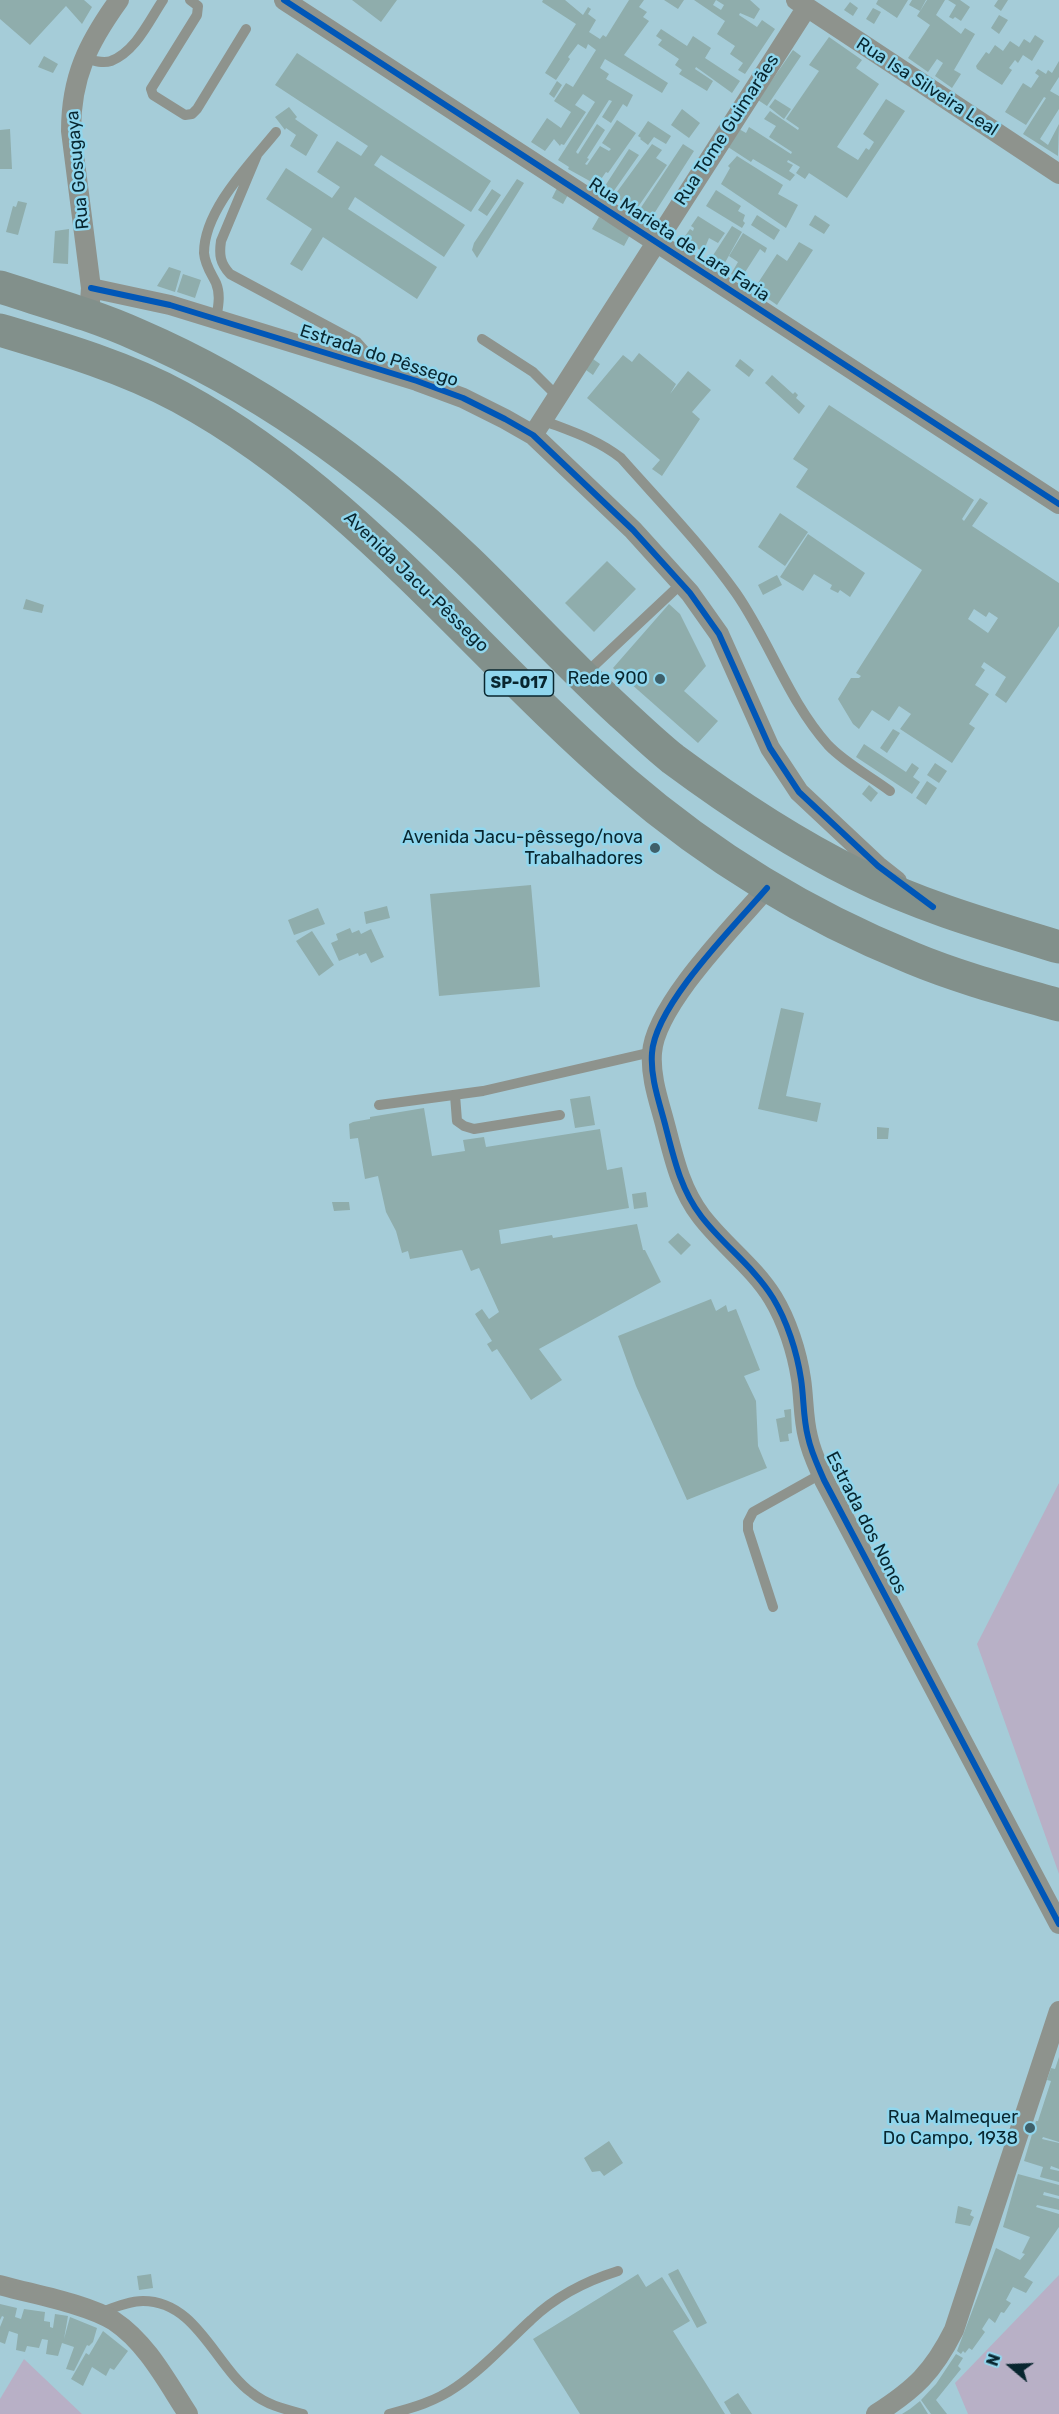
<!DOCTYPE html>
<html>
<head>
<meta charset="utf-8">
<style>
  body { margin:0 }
  #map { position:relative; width:1059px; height:2414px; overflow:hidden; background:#a5ccd8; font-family:Rubik,sans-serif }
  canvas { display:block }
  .north { position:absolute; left:981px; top:2336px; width:60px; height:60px; -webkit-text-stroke:4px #90d6ed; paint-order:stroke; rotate:289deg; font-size:16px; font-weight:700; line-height:24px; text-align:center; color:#08262f }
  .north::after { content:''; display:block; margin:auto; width:21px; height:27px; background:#08262f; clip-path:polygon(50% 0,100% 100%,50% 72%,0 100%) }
</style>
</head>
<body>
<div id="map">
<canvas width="1059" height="2414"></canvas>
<div class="north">N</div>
</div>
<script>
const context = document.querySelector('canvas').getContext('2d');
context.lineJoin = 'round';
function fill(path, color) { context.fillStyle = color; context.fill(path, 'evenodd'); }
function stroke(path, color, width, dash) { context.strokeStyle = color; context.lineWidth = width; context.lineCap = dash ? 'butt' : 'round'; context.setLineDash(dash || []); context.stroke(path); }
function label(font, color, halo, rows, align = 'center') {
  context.font = font + ' Rubik,sans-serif'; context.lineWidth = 5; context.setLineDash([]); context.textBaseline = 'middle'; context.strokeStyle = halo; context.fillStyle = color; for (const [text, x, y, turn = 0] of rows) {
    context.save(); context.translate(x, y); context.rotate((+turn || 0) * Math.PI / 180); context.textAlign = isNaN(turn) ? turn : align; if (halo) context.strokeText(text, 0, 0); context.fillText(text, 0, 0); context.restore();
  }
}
const green = new Path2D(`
  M1059,1483V1874L977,1644Z
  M1059,2275V2414H968L955,2383Z
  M24,2359L82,2414H0V2399Z`);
const building = new Path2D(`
  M0,0H84L92,7L82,24L66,6L30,45L0,19Z
  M352,0H397L381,22Z
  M543,0H565L583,15L588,7L591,9L588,14L596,20L589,32L600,39L603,35L606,37L629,0H644L639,7L647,12L643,17L649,21L624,55L668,83L662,93L605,59L600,68L609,74L606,79L633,95L627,107L623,104L611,123L602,117L612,101L609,100L576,152L578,154L597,124L605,130L587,158L589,159L585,164L587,165L600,146L609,151L611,149L602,143L617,120L636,133L608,173L606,172L597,185L568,169L569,167L558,160L595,102L583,94L575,105L586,112L564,145L561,144L560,146L554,139L545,151L531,142L547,118L561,128L571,112L554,101L566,83L573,87L596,50L588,44L586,49L578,44L568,57L570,59L556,80L545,73L576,24L542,2Z
  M664,0H684L678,9Z
  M694,0H716L713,5L721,10L724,5L716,0H750L760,9L754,19L740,13L739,15L757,27L762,20L775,29L745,74L738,70L743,63L730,54L735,46L717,34L725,21Z
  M878,0H908L897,18L876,4Z
  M912,0H926L920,11L909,5Z
  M927,0H945L936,15L961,34L965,28L975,34L954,70L961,74L952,88L935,76L943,63L937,59L928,72L908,58L930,25L917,16Z
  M948,0H960L970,7L961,21L955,17L953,19L949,17L956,5Z
  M998,0H1008L1001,11L994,6Z
  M850,2L858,8L853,16L844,10Z
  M873,8L881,12L874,24L866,19Z
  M999,15L1008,20L999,34L991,28Z
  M661,29L687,46L693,36L711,48L705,58L740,81L732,93L696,67L695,69L713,81L707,91L679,74L682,70L675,65L679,59L658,45L662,40L656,36Z
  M1035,35L1044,41L1032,61L1023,55L1018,63L1015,60L1009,68L1012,70L1002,85L977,69L976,66L986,52L989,54L995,45L1003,51L1010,41L1019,47L1024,39L1030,43Z
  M829,37L862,60L856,68L879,84L837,147L858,160L866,148L869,150L874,142L863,134L886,99L905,111L847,198L809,173L805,179L796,173L800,167L788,160L787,162L793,165L789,171L795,175L790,181L753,159L751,162L728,147L739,129L746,133L749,127L791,154L792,152L769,137L776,126L764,119L770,111L798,130L799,128L786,119L819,71L809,65Z
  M793,50L801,56L767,106L758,100Z
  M297,53L491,181L471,212L381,155L374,165L465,225L444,257L355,197L348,209L437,267L417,299L323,237L302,271L290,264L312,229L266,199L286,168L332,198L340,187L317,172L337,141L361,156L368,146L275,85Z
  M44,56L58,64L53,73L38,67Z
  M1059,61V77L1050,91L1059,96V109L1040,139L1048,145L1059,124L1058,156L1023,134L1046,98L1044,97L1026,125L1005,112L1023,83L1031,88L1039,76L1035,73L1038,69L1046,74L1048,70L1052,73Z
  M557,81L562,85L554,98L549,94Z
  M775,99L791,109L784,119L769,107Z
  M289,107L297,117L295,119L318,135L306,156L290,146L296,135L286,128L285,130L275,117Z
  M682,109L700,123L689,138L671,125Z
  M648,121L671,136L666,144L654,137L648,145L640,139L641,138L638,136Z
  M10,129L12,169H0V130Z
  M652,144L662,150L656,158L667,165L638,207L640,209L683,144L694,151L650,220L614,196Z
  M629,149L639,155L611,195L603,189Z
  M737,156L783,185L778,194L798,205L786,228L721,184L730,168L728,166Z
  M517,179L524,183L477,258L472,250L474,243Z
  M558,186L569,193L563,204L552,198Z
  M492,189L501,195L487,216L478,210Z
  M716,190L741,206L738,211L745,215L743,221L745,223L742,228L706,206Z
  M18,201L27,203L18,235L6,232L13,206L16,207Z
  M757,215L780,230L774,240L751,225Z
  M815,215L830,225L824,234L809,225Z
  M698,216L725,233L718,243L709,238L703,252L683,239L690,229L693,231L694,228L691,226Z
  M599,217L630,235L624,246L592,229Z
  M732,226L742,232L722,268L710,260Z
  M69,229L68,264L53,263L55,231Z
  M743,233L767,248L765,253L760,249L740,280L731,274L738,262L729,256Z
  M799,242L813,250L777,305L754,289L777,254L787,261Z
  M169,267L181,271L175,292L157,286Z
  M183,274L201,280L195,298L177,292Z
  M639,353L676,384L670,394L688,371L711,390L692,412L700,419L662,476L652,469L660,460L587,398L623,355L632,362Z
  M593,359L600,364L593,375L586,370Z
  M740,359L754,370L749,377L735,366Z
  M772,375L793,394L795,392L798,395L796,398L805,406L799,414L765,383Z
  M829,405L974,500L962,519L964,521L980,498L988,503L972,526L1059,583V626L1006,703L995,695L1006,677L984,662L981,667L985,670L975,685L989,694L969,724L975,728L952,763L900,729L911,714L899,706L889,721L872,710L859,729L853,724L838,699L851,678H859L861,676L856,673L922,570L796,487L808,469L793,459ZM974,609L986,617L989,612L998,618L988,633L968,619Z
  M780,513L808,532L785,566L758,547Z
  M808,534L865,573L850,597L840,590L838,593L830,589L832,585L814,574L803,591L780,577Z
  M607,561L636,589L594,632L565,603Z
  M777,575L782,585L763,595L758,585Z
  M26,599L44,605L42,613L23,609Z
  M669,604L680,614L706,666L684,691L718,721L698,743L613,668Z
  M893,729L900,733L887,753L880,748Z
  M864,744L906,772L912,763L919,768L913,777L920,782L912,794L856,757Z
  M935,763L947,771L939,783L927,775Z
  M927,781L937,788L926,805L916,798Z
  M869,785L878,793L871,802L862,794Z
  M531,885L540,987L439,996L430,894Z
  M387,906L390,918L366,924L364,912Z
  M318,908L325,924L294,935L288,920Z
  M350,928L352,933L359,930L361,934L371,929L384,957L371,963L366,953L359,956L358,953L339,961L331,943L338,940L336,934Z
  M312,931L334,965L319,976L296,941Z
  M781,1008L804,1013L786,1096L821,1103L817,1122L758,1109Z
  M590,1096L595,1125L575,1128L570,1099Z
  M424,1108L432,1156L465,1151L463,1140L484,1137L486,1147L600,1129L607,1170L622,1167L629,1208L499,1230L501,1244L552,1235L553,1238L637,1224L643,1250H645L661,1282L539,1349L562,1380L531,1400L497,1349L492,1352L487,1344L492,1341L475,1314L482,1309L489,1319L499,1312L479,1268L471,1271L462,1250L410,1259L408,1251L402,1253L396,1231L386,1212L378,1176L365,1179L358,1138L350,1139L349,1124L353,1122L370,1119V1117Z
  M877,1127L889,1128L888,1139H877Z
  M646,1192L648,1207L634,1209L632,1194Z
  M332,1202H349L350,1210L334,1211Z
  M678,1233L691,1245L681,1255L668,1242Z
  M711,1299L716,1311L726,1305L728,1312L736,1309L760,1370L744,1376L756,1401L758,1446L767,1468L687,1500L636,1386L618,1336Z
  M791,1409L792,1433L788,1434L789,1441L780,1442L776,1419L785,1417L784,1410Z
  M1059,2057V2142L1043,2137L1042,2139L1059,2143V2169L1051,2166L1050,2169L1059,2171V2182L1040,2177L1043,2167L1024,2161L1036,2121H1038L1051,2081L1047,2080L1051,2068L1055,2069Z
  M609,2141L623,2163L604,2176L600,2171L592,2172L584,2158Z
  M1018,2174L1059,2185V2196L1044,2192L1043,2195L1059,2199V2210L1037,2205L1036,2207L1059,2214V2227L1024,2277L1033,2282L1026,2293L1013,2287L1006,2300L1011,2303L1004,2313L1001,2312L995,2323L989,2318L982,2329L985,2332L972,2350L969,2348L965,2353L963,2351L961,2354L957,2351L996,2248L1020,2260L1025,2254L1022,2253L1030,2237L1003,2227Z
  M958,2206L972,2210L970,2215L974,2217L970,2226L955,2223Z
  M678,2269L707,2323L697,2328L668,2274Z
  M151,2274L153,2288L139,2290L137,2276Z
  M638,2274L646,2287L662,2277L690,2321L673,2331L725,2414H580L533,2339Z
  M0,2304L17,2308L15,2317L21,2319L24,2309L45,2312L44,2321L50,2322V2327L53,2328L55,2314L68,2316L64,2339L70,2317L97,2328L93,2342L89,2346L87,2345L74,2371L66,2369L74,2347L62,2343L58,2356L46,2354L48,2340L42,2339L39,2348L27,2346L25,2352L16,2350L18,2334L9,2331L5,2344L0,2342V2327L4,2317L2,2316L0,2320Z
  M103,2331L128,2351L114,2370L110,2368L106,2376L92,2367L83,2386L71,2379L86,2353L89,2355Z
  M956,2354L963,2358L958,2366L961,2369L936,2400L947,2414H931L921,2400L936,2384Z
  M738,2393L752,2414H731L724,2402Z
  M920,2401L928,2414H902L910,2409Z`);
const lane = new Path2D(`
  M190,0L198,6L197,15L151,89L153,95L185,115L192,114L197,109L246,29
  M83,58C91,60 102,64 111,61C136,51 149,21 163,0
  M257,155L221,241C219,255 220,263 230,274L357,342L365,351L371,366
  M216,320C218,307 221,295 216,283C211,273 205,265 204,253C204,210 250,164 276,132
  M482,339L533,372L557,396
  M542,420C570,431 597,439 621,458C660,502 702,545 736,593C770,642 788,700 828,745C845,763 870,776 890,791
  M585,674L682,583
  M455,1095L457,1121L464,1126L474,1129L560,1115
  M379,1105L483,1091L652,1052
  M773,1607L748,1530V1522L753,1512L821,1474
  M99,2313C113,2308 129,2301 143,2301C197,2301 215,2366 252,2393C267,2405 284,2409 303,2414
  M389,2414C413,2408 436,2401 456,2387C484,2368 507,2342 531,2320C556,2296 586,2281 618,2271`);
const street = new Path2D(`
  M284,0L1059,504
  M796,0L1059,174
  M91,288L170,305L417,381L463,398L505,419L533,435L633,530L690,593L719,634L770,748L799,792L878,866L897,881
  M90,302L91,288L71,131C71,77 88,43 119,0
  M533,435L807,7
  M767,888C735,925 655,1005 652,1053C650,1078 660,1104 666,1128C674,1159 681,1190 701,1216C723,1245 754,1267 773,1298C787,1321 797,1352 801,1379C804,1398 803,1418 808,1437C811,1452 818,1466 824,1480L1059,1924
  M0,2285C31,2294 88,2304 114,2321C147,2343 167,2382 188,2414
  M876,2414C915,2389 933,2372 954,2330L1059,2011`);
const highway = new Path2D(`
  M0,287C46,302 94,315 138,335C261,388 371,468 467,560C522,613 573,670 630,721C644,734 658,747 673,759C731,802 791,842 856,874C920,906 990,926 1059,947
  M0,330C60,348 125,367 180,397C355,492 475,654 624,782C710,856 808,916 912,958C960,978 1010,991 1059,1005`);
const cycleway = new Path2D(`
  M284,0L1059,504
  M91,288L170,305L417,381L463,398L505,419L533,435L633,530L690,593L719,634L770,748L799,792L878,866L933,907
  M767,888C735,925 655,1005 652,1053C650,1078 660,1104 666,1128C674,1159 681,1190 701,1216C723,1245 754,1267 773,1298C787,1321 797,1352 801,1379C804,1398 803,1418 808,1437C811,1452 818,1466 824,1480L1059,1924`);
const markers = [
  [660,679,6,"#3f606a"],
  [655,848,6,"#3f606a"],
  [1030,2128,6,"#3f606a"]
];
const shields = [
  [519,683,69]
];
const shieldNames = [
  ["SP-017",519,683]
];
const streetNames = [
  ["Rua Isa Silveira Leal",927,87,33],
  ["Rua Tome Guimarães",727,130,-57],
  ["Rua Gosugaya",78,170,-95],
  ["Rua Marieta de Lara Faria",679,240,33],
  ["Estrada do Pêssego",379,356,18],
  ["Avenida Jacu-Pêssego",416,582,44],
  ["Estrada dos Nonos",866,1523,63]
];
const poiNames = [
  ["Rede 900",648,679],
  ["Avenida Jacu-pêssego/nova",643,838],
  ["Trabalhadores",643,859],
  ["Rua Malmequer",1018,2118],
  ["Do Campo, 1938",1018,2139]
];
fill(green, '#b8b0c6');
fill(building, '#8fadac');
stroke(lane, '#8e938d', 10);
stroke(street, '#8e938d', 20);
stroke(highway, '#82908b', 33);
stroke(cycleway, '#0057b8', 6);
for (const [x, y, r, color] of markers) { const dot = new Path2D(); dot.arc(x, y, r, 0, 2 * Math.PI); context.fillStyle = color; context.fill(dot); stroke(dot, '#90d6ed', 2); }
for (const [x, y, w] of shields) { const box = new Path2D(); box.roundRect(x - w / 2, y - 13, w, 26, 4.5); context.fillStyle = '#90d6ed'; context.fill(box); stroke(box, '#08262f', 1.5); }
label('bold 16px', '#08262f', null, shieldNames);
label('18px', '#08262f', '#90d6ed', streetNames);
label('18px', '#08262f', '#90d6ed', poiNames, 'right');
</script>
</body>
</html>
